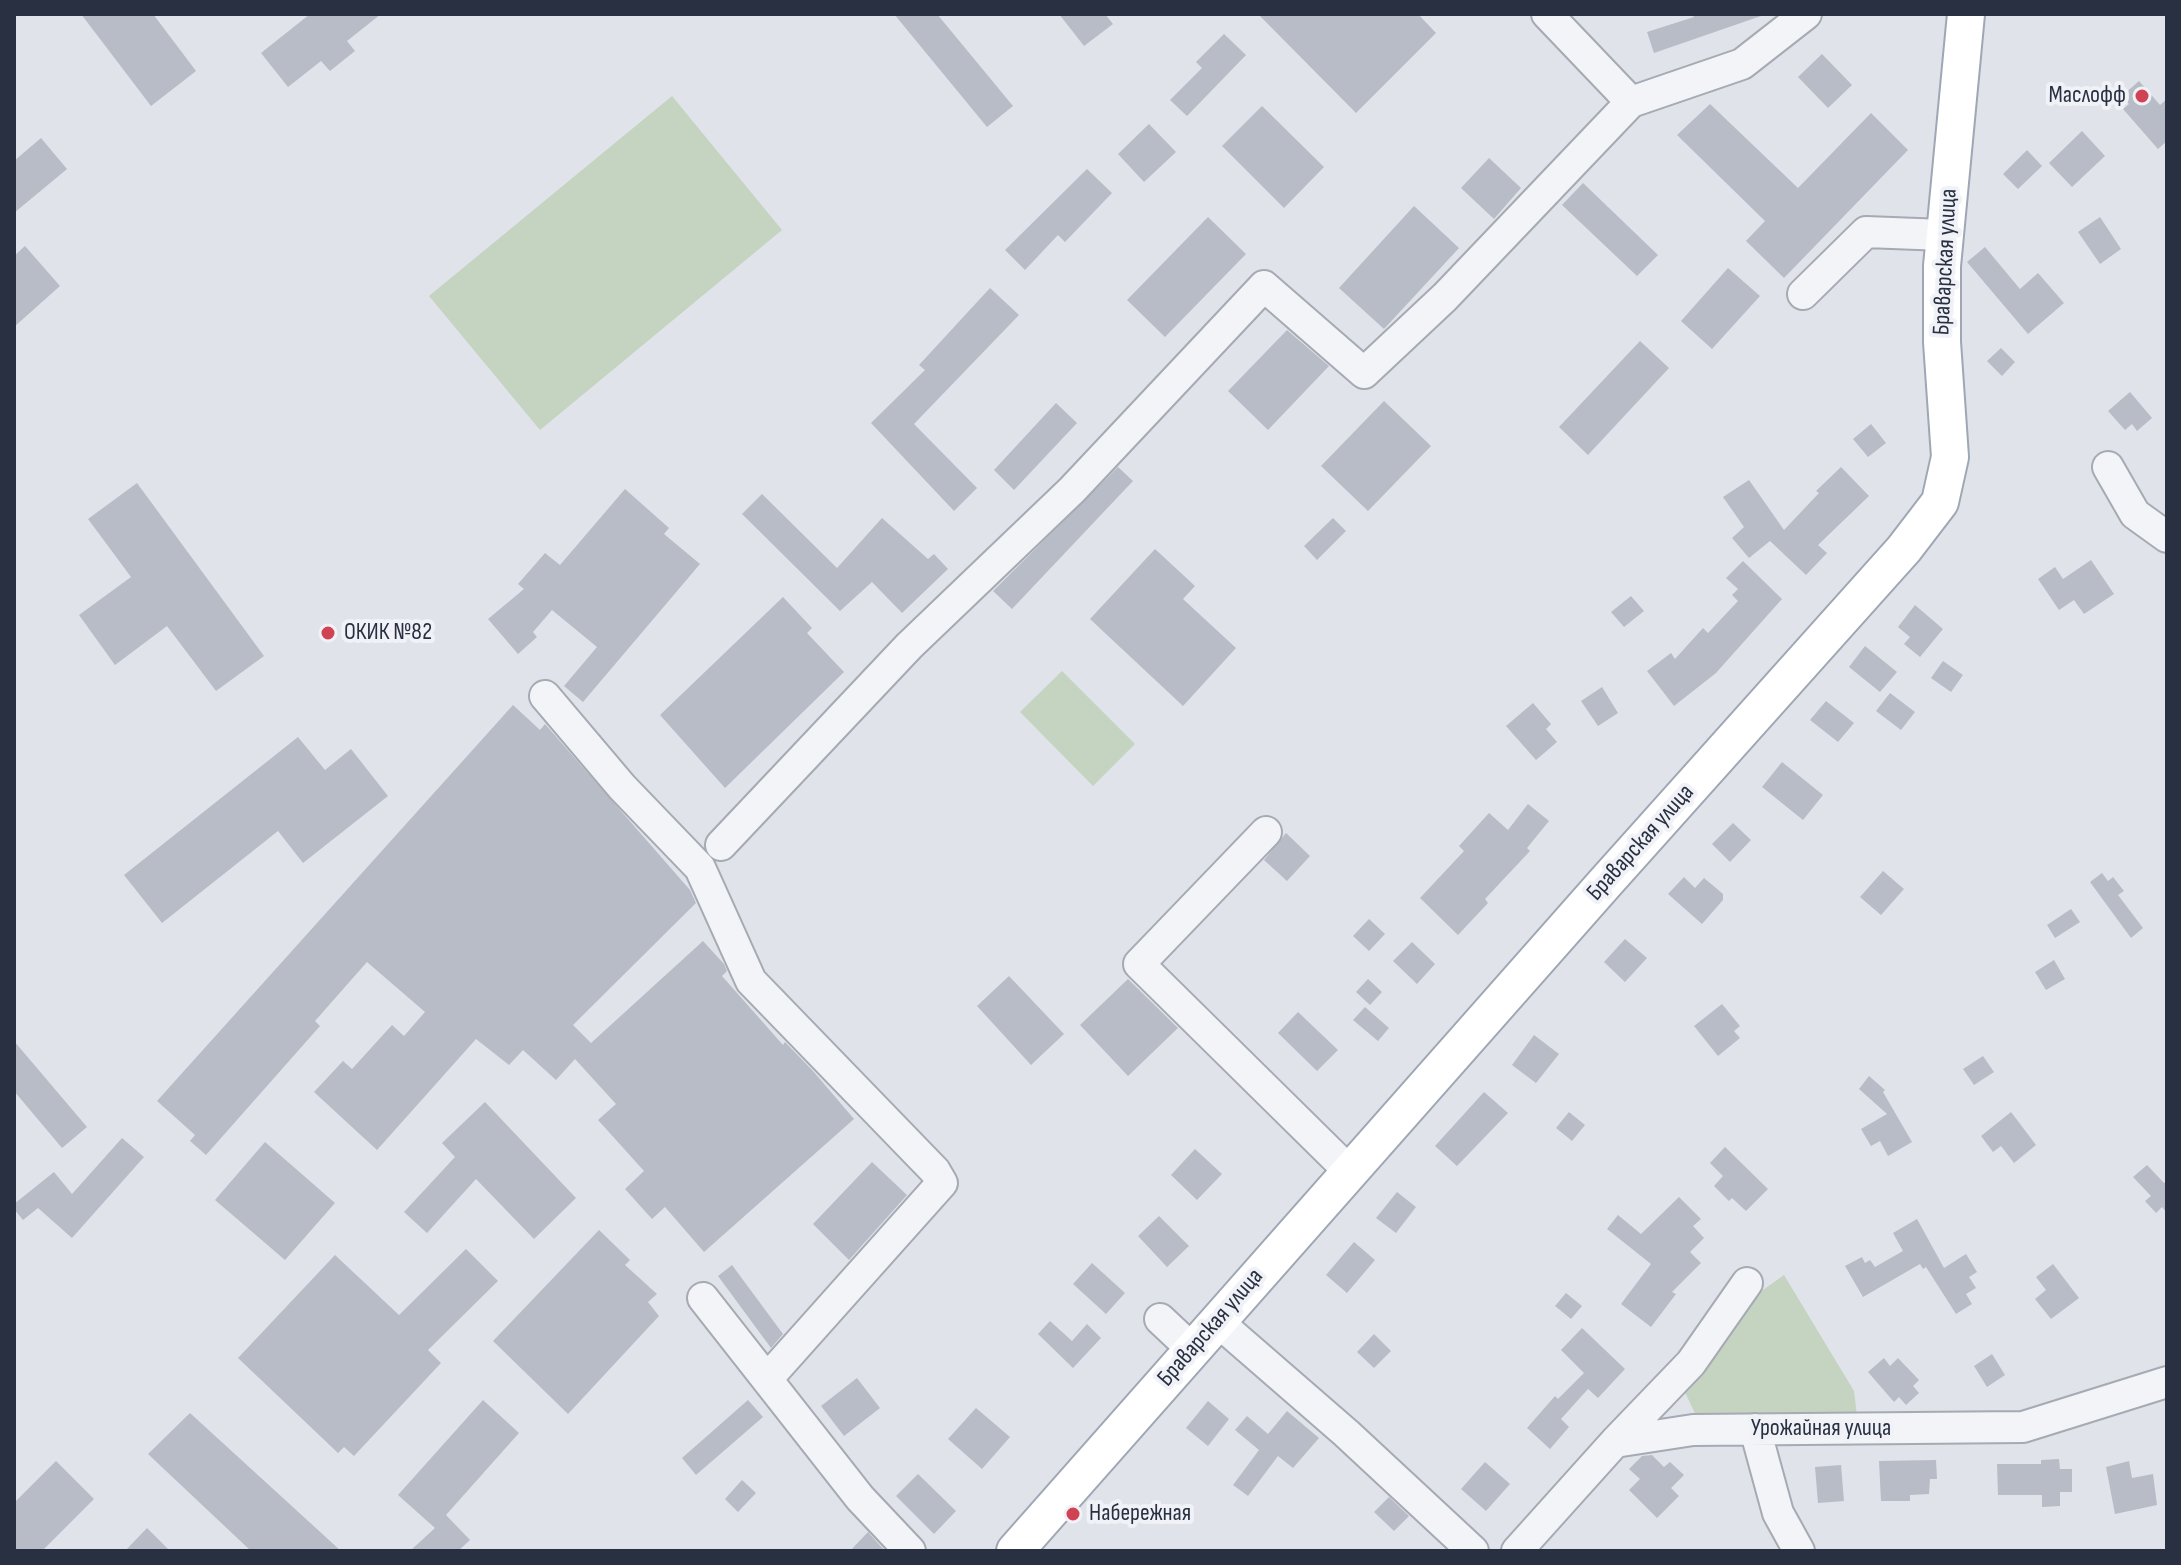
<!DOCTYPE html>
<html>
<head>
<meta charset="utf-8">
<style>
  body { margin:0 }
  #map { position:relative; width:2181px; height:1565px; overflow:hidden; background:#e0e3e9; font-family:"Sofia Sans Condensed",sans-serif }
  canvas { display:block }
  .frame { position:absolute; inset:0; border:16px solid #283041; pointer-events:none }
</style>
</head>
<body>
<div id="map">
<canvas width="2181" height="1565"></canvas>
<div class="frame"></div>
</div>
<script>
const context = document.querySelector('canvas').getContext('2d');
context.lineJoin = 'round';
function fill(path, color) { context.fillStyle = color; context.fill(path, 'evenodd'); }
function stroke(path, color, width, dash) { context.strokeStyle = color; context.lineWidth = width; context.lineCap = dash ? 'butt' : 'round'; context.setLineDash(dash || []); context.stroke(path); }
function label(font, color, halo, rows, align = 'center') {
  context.font = font + ' "Sofia Sans Condensed",sans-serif'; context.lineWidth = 8; context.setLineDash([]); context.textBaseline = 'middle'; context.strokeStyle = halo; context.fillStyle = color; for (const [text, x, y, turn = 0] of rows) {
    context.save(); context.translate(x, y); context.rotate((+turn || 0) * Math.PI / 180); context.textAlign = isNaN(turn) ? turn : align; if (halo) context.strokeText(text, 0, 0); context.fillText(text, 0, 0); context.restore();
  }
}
const green = new Path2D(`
  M672,96L782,230L540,430L429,296Z
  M1062,671L1135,744L1093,786L1020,712Z
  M1784,1275L1854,1391L1857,1416L1700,1424L1683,1388L1753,1297Z`);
const building = new Path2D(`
  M81,14H153L196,71L151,106Z
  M310,14H381L347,41L355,51L330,71L321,61L288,87L261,53Z
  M894,14H937L1013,106L987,127Z
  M1059,14H1105L1113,24L1084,46Z
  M1258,14H1418L1436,33L1356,113Z
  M1692,14H1760L1761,16L1654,53L1647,32L1694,17Z
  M1224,34L1246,55L1187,116L1170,100L1202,68L1196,62Z
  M1822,54L1852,85L1828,108L1798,77Z
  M2139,81L2160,105L2167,99V141L2158,149L2123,109L2129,104L2122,96Z
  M1710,104L1798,188L1871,113L1908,150L1784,278L1746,241L1765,221L1677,135Z
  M1262,106L1324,167L1284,208L1222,146Z
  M1149,124L1176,152L1144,182L1118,154Z
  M2082,131L2105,156L2072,187L2049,163Z
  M41,138L67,169L14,213V161Z
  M2027,150L2042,166L2018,189L2003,174Z
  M1489,158L1521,188L1494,219L1461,188Z
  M1087,169L1112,193L1065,242L1058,235L1025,270L1005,250Z
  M1583,183L1658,255L1637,276L1562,205Z
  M1414,206L1459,248L1384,329L1339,288Z
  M1208,217L1246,254L1165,337L1127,300Z
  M2100,217L2121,249L2100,264L2078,232Z
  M25,246L60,286L14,327V256Z
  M1985,247L2020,289L2038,273L2064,303L2028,334L1967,262Z
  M1728,268L1760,296L1712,349L1681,321Z
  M990,288L1019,315L914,424L977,488L954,511L871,423L925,370L919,365Z
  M1287,330L1329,366L1268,430L1228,391Z
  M1640,341L1669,368L1588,455L1559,427Z
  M2001,348L2015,362L2002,376L1987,361Z
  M2130,392L2152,418L2137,431L2132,424L2125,430L2108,411Z
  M1384,401L1431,446L1368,511L1321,466Z
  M1056,403L1077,423L1014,490L994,470Z
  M1871,424L1886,443L1868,457L1853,439Z
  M1118,467L1133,481L1012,609L993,591Z
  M1841,467L1869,496L1818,545L1827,553L1806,575L1770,541L1749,558L1732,538L1744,527L1723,497L1749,480L1784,530L1819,493L1816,491Z
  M137,483L264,656L216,691L167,626L115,665L79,615L131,577L88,519Z
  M625,489L669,528L664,534L700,564L583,702L564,686L597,647L552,610L533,632L537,637L518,654L488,619L524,589L518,584L545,553L560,565Z
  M762,494L837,568L882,518L928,559L934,554L948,569L902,613L872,582L840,611L742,514Z
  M1333,518L1346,531L1317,560L1304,546Z
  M1155,549L1195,586L1183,599L1236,648L1183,706L1090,619Z
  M2091,560L2114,594L2084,614L2074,600L2059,610L2038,579L2055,567L2063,579Z
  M1743,561L1782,599L1716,673L1674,706L1647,671L1671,653L1675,659L1703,628L1708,633L1738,601L1732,595L1738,589L1726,578Z
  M1631,596L1644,611L1624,627L1611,612Z
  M783,597L812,628L807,633L844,672L725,788L660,715Z
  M1915,605L1943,629L1920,657L1904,644L1910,637L1898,627Z
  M1865,646L1897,672L1880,692L1849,667Z
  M1943,661L1963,675L1951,692L1931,678Z
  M1602,687L1618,713L1598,726L1581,701Z
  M1890,693L1915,712L1901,730L1876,711Z
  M1826,701L1854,723L1838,742L1810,720Z
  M1533,703L1551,724L1546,729L1557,742L1536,760L1506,726Z
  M513,705L540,730L545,724L690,890L696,903L573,1025L591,1043L703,941L724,964L727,971L722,976L783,1045L785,1042L813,1071L854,1119L704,1252L665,1207L652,1219L625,1189L644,1171L598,1120L616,1104L575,1059L556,1080L523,1050L509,1065L476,1039L377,1150L314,1092L343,1061L352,1069L392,1025L404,1036L425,1012L367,962L315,1021L320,1026L206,1155L190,1141L195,1135L157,1101Z
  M298,737L325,770L351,749L388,796L303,863L278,831L162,923L124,875Z
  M1782,762L1823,795L1803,820L1762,787Z
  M1528,804L1549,821L1527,848L1530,851L1485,899L1488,903L1458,935L1420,898L1464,851L1459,846L1489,813L1508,830Z
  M1733,823L1751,840L1730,862L1712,844Z
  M1286,833L1310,856L1287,881L1264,860Z
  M1883,871L1904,889L1881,915L1860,897Z
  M2102,873L2108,881L2113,877L2124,891L2118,895L2143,928L2131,938L2090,882Z
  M1684,877L1695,888L1704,878L1723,894V900L1702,924L1668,894Z
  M2071,909L2080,922L2055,938L2047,925Z
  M1369,919L1385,934L1369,951L1353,936Z
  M1625,939L1647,958L1625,982L1604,962Z
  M1412,942L1435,964L1417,984L1393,961Z
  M2054,960L2065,979L2046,990L2035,972Z
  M1009,976L1064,1034L1031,1065L977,1006Z
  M1128,979L1178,1028L1128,1076L1080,1025Z
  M1368,979L1382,992L1370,1005L1356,992Z
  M1722,1004L1740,1026L1734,1031L1740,1038L1718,1056L1694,1026Z
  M1365,1007L1389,1028L1378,1041L1353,1020Z
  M1298,1012L1338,1050L1317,1071L1278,1033Z
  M1534,1035L1559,1054L1536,1083L1512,1065Z
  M14,1041L87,1127L62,1148L14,1091Z
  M1983,1056L1994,1072L1974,1085L1963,1069Z
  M1869,1076L1885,1090L1883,1092L1912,1142L1888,1156L1880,1141L1871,1146L1861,1129L1887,1114L1859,1089Z
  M1484,1092L1508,1113L1457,1166L1435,1146Z
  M485,1102L576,1198L534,1239L476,1179L427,1233L404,1212L455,1157L442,1143Z
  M1569,1112L1585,1125L1572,1141L1556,1128Z
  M2011,1112L2036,1145L2014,1163L2001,1146L1993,1152L1981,1136Z
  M122,1138L144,1157L72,1238L38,1208L23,1220L14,1209V1204L54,1172L72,1194Z
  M265,1142L335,1203L285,1260L215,1200Z
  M1725,1147L1768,1189L1746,1211L1732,1198L1729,1201L1714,1186L1723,1176L1710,1163Z
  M1195,1149L1222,1174L1197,1200L1171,1175Z
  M872,1162L907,1195L849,1260L813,1224Z
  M2147,1165L2164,1183L2167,1181V1213L2162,1207L2156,1213L2145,1201L2151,1196L2133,1177Z
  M1397,1192L1416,1207L1396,1233L1376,1218Z
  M1679,1197L1701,1219L1693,1226L1704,1238L1690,1252L1701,1263L1672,1292L1676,1294L1651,1327L1621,1304L1651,1264L1607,1229L1618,1215L1641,1234Z
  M1159,1216L1189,1246L1167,1267L1138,1236Z
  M1917,1219L1944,1268L1966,1254L1977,1272L1969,1277L1976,1288L1966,1294L1972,1304L1956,1314L1926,1267L1923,1269L1920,1264L1863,1297L1845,1266L1862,1257L1865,1263L1870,1260L1875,1267L1903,1251L1893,1233Z
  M599,1230L630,1260L625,1265L657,1294L648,1302L659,1316L568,1414L493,1341Z
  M1354,1242L1375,1260L1347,1293L1326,1275Z
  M466,1249L498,1281L428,1350L441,1363L354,1456L344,1447L338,1453L238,1358L335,1255L399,1315Z
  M1092,1263L1125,1293L1106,1314L1073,1284Z
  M2053,1264L2079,1298L2051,1319L2035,1299L2046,1290L2036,1277Z
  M732,1265L783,1334L771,1348L718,1276Z
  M1566,1293L1582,1306L1571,1319L1555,1306Z
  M1050,1321L1072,1341L1087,1324L1101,1338L1073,1368L1038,1334Z
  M1582,1328L1625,1369L1598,1398L1588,1389L1561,1419L1569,1427L1550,1449L1527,1428L1555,1396L1558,1399L1584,1373L1561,1350Z
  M1374,1334L1391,1351L1374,1368L1357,1352Z
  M1992,1354L2005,1375L1987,1387L1974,1366Z
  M1884,1358L1890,1366L1898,1358L1919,1380L1913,1386L1919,1393L1906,1405L1899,1397L1894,1402L1868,1372Z
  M857,1378L880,1408L844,1436L821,1406Z
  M483,1400L519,1433L446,1515L470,1540L458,1551H410L435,1528L398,1495Z
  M748,1400L763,1417L696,1475L682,1458Z
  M1208,1401L1229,1419L1208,1446L1186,1428Z
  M976,1408L1010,1437L982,1469L948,1439Z
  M1287,1411L1319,1438L1293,1468L1278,1456L1248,1496L1233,1485L1259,1450L1235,1430L1247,1416L1268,1434Z
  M190,1413L341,1551H251L148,1454Z
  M1652,1455L1664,1467L1670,1462L1684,1475L1671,1488L1679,1496L1657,1518L1629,1490L1640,1479L1629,1469L1642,1456Z
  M2059,1459L2060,1469H2072V1492H2060V1506L2042,1507V1495H1998L1997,1464H2041V1460Z
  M1936,1460L1937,1479H1930L1929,1494L1910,1495V1501H1881L1879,1461Z
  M56,1461L94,1499L42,1551H14V1503Z
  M2129,1461L2132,1478L2153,1474L2157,1505L2115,1514L2106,1467Z
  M1485,1462L1510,1484L1486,1511L1461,1489Z
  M1841,1465L1844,1501L1818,1503L1815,1467Z
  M918,1474L956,1511L934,1534L896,1496Z
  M742,1480L756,1493L738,1512L725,1499Z
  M1389,1497L1409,1516L1394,1531L1374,1512Z
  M147,1528L170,1551H125Z
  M868,1532L885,1551H850Z`);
const minor = new Path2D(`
  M1547,14L1631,102
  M1803,294L1866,232L1944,235
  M2108,467L2135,514L2167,537
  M545,696L622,787L700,868L751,981L935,1171L942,1183L767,1379
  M1266,832L1139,964L1349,1171
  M721,845L909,646L1072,490L1264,286L1364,373L1445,297L1631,102L1742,64L1806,14
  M703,1298L860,1498L910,1551
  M1160,1319L1193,1350
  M1217,1321L1346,1433L1473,1551
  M1755,1429L1778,1513L1799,1551
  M1615,1442L1693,1430L2023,1427L2167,1382
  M1517,1551L1615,1442L1691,1363L1747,1283`);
const major = new Path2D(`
  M1015,1551L1605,883L1904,549L1940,502L1950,457L1942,342V266L1966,14`);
const markers = [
  [2142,96,8,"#d04353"],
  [328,633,8,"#d04353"],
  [1073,1514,8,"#d04353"]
];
const poiNames = [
  ["Маслофф",2126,96,"right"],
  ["ОКИК №82",344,633],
  ["Набережная",1089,1514]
];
const streetNames = [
  ["Браварская улица",1946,262,-87],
  ["Браварская улица",1641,843,-48],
  ["Браварская улица",1211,1328,-49],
  ["Урожайная улица",1821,1429]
];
fill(green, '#c5d3c1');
fill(building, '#b7bcc6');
stroke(minor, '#a5aab3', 34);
stroke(major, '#9fa7b5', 40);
stroke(minor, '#f3f4f7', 30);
stroke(major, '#fff', 36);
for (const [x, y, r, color] of markers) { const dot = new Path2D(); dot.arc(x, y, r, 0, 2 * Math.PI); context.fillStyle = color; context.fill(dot); stroke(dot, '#f0f2f7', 3); }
label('24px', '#283041', '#f0f2f7', poiNames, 'left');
label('24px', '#283041', '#f0f2f7', streetNames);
</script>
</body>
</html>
